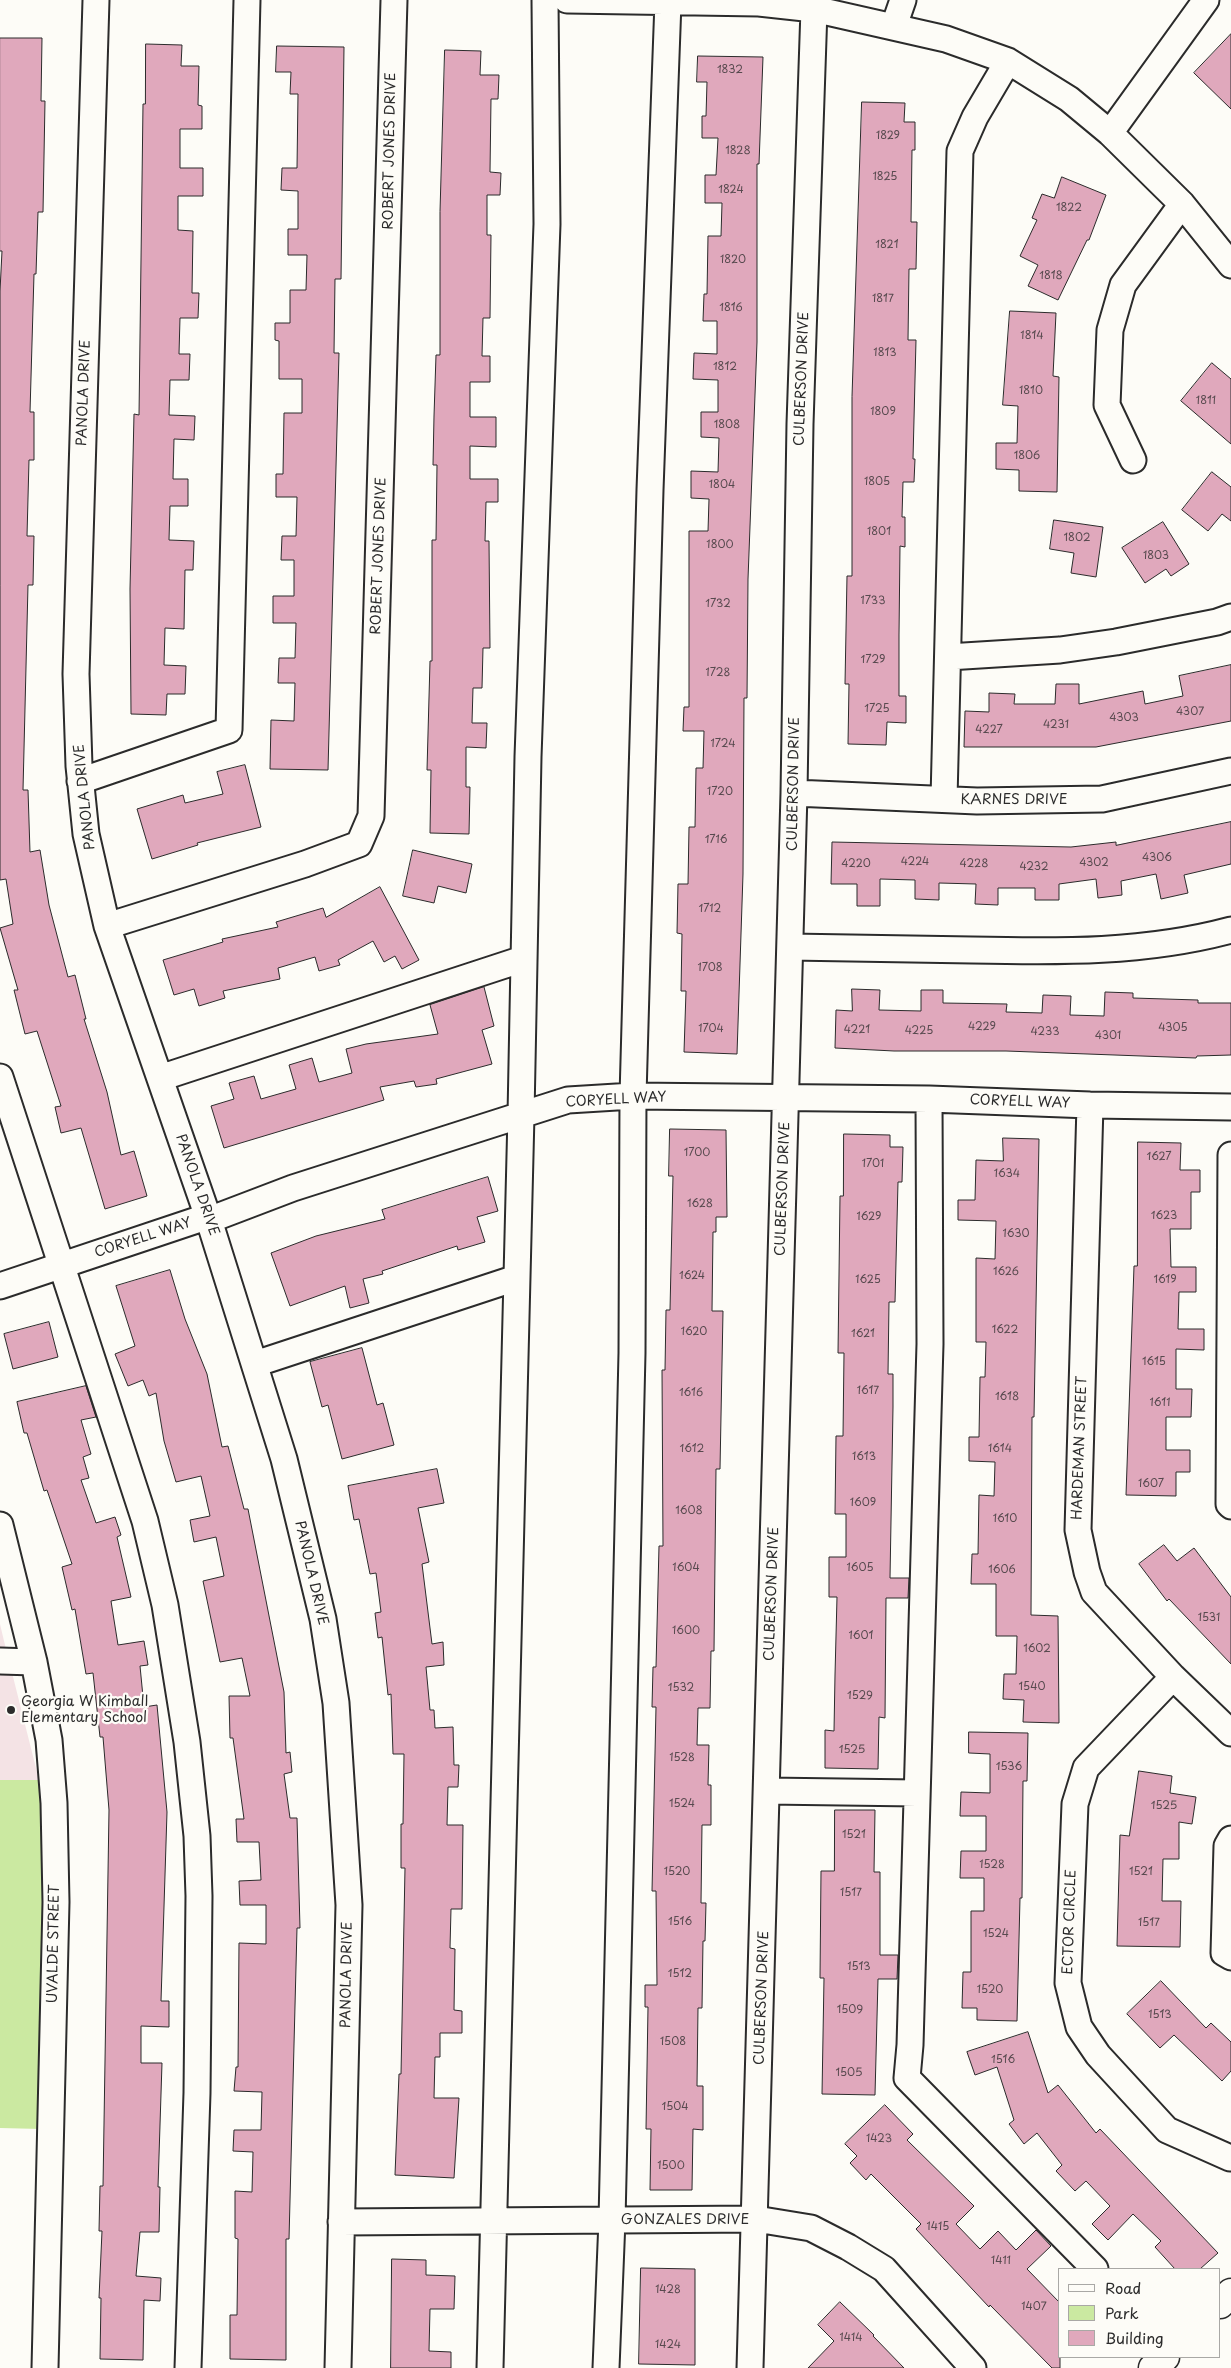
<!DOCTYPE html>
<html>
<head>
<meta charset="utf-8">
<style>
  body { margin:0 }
  #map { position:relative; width:1231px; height:2368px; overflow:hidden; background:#fdfcf7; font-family:"Playpen Sans",sans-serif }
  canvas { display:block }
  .legend { position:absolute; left:1058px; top:2268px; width:162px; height:90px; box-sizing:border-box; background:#fdfcf7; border:1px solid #a9a8a5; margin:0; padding:6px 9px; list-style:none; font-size:15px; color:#2b2b2b }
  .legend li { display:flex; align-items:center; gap:10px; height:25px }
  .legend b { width:25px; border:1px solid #a9a8a5 }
</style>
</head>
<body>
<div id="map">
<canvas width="1231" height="2368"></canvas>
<ul class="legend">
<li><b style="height:6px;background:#fdfcf7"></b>Road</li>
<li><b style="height:14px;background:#cbe9a1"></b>Park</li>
<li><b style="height:14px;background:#e0a8bc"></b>Building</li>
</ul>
</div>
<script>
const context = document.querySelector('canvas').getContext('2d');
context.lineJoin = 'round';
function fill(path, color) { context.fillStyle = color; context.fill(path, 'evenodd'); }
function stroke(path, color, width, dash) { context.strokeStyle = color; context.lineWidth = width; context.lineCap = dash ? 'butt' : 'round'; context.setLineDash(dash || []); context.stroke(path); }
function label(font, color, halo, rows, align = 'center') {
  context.font = font + ' "Playpen Sans",sans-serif'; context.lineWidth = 4.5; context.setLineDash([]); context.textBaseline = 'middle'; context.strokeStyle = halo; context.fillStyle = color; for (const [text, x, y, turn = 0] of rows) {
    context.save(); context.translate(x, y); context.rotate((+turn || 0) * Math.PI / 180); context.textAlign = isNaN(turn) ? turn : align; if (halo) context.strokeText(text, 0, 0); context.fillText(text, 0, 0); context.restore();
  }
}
const built = new Path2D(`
  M0,1624L4,1641L39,1780H0Z`);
const green = new Path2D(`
  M0,1780H39L44,1888L41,2129L0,2128Z`);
const building = new Path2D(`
  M1231,34V109L1194,73Z
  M0,38H42L41,101H45L43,212H38L36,274H34L30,412H34V460H29L27,536H34L33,585H28L23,790H28L30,852L40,850L49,905L68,977L75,975L86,1019H84L107,1092L121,1155L134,1151L147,1196L105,1209L81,1128L61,1133L55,1107L61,1106L37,1031L25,1034L14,990H18L0,928L13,924L6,879L0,880V291L2,251H0Z
  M146,44L182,45L181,66H199L198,105L202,106V129H180V168H203V196H178V230L193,231L192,293H199L198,318H180L179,354H190L189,380H170L169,415L195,416L194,440L174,439L173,479H188V506H170L169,540L194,541L193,570H185L184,629L165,628L164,665L186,666L185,694H167L166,715L131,714L130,589L134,414L139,415L143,104H145Z
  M277,46L344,47L341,279H335L334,353H339L328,770L270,769L271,720L294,721L295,683H278L279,658H295L296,623H273V596H294V560H281L282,536H296L297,497H276V474H283L284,413H302V379H279V341L275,340V323H290V290H306L307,255H288V229H298V191L281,190L282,168H297L298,94H290L291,72H276Z
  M445,50L481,51L480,75H499L498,99H491L490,172L501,173L500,195H487V235H491L490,318H483L482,356H490V382H470V417H496V447L470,446V479H498V502H486L485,541H489L490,648H483L482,688H473L472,723H487L486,748L466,747V787H470L469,834L430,833L431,770H427L430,661H432V540H436L437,465H433L434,416L436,355H440V212Z
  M698,56L763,57L759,164H757V342L748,579L747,698H744L743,874L737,1054L684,1052L686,991H681L682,934L677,933L678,884H688L689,827H695L696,768H703L704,731H683L684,707H689V531H708L709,499L691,498V471L718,472L719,438L701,437V412H718V380L693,379L694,353L717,354V321H703L704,294H707L708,236H721L722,203H705V175H716L718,138H702V116H706L707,82H697Z
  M862,102L905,103L904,122H915V150H912L911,222H917L916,269H909L908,340H916L913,459H915L914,482H903L902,517H905V547L900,546L899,635V696H906V723L887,722L886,745L848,744L849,684H845L847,576H852V397Z
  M1062,177L1106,195L1089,240H1087L1058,300L1028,286L1038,265L1020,256L1037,220L1032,218L1042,194L1054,198Z
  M1010,311L1056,313L1053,376L1059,377L1057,492L1019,491V470L996,469V443H1017L1018,406L1003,405Z
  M1212,363L1231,379V444L1181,401Z
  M1212,472L1231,487V521L1222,514L1208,531L1182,510Z
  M1054,520L1103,527L1096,577L1071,573L1074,553L1050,549Z
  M1163,522L1189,564L1171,576L1166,569L1145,583L1122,548Z
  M1231,665V721L1096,747H964L965,711L989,712V693L1015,694L1014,704H1055L1056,684H1079V704L1143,691L1145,704L1183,696L1179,676Z
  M245,765L261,827L197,843L198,845L152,859L137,809L183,795L185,803L223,794L217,772Z
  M1231,822V864L1184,875L1188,893L1161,899L1156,874L1121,881L1122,895L1098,898L1096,879L1059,884V900H1035V888H998V905L975,904L976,884L939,883V900L915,899V880L880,879V906H857V884H831L832,842L1071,847L1116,842V845Z
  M413,850L472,864L466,893L438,886L434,903L403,896Z
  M380,887L419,960L402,969L395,956L384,962L373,941L338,960L340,965L319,971L315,957L278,968L280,979L223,991L225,998L199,1006L194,989L174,995L163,960L223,942L222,939L278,927L276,922L323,908L326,917Z
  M484,987L494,1026L482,1030L492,1064L436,1079L437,1084L416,1087L414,1081L380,1087L384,1100L224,1148L211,1106L234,1099L229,1083L254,1076L261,1099L296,1089L289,1065L312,1058L319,1082L352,1073L346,1049L366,1044L438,1034L430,1005Z
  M852,989L880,990L879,1010L921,1011V990H943V1003L1007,1004L1006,1012L1042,1013L1043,995L1071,996L1070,1015L1104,1016L1105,992L1133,993V998L1198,1000V1003H1231V1055L1197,1056L1196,1058L1006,1051H894L835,1048L836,1010L852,1011Z
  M670,1129L726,1130L727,1217H716V1232H713L712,1311H723L720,1469H716L714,1651H711L710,1708H698L697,1745H709L708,1785H711V1825H702L701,1903H706L705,1941H703L702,2008H698L697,2086H703V2130L693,2129L692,2190H650L651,2129H646L648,2007H645V1985H657L656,1891H652L656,1707H652L653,1667H656L659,1546H663L662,1370H665L666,1310H670L673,1176H669Z
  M844,1134L890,1135V1147H903L902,1182H898L895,1302H889L888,1374H893V1407L890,1578H909L908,1598H886L885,1718L879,1717L878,1769L825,1768V1730L834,1731L835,1675L837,1597H829V1557H846V1514H835L836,1436H843L844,1353H838L840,1196H843Z
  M1003,1138L1039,1139L1034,1417H1032L1031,1615L1058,1616L1059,1723L1023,1722L1024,1700L1003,1699L1004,1674H1016L1017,1636H996V1584H971L972,1554H978L979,1495L994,1496L995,1462L969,1461V1437H979L980,1377H985L986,1342H976V1258L995,1259L996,1221L958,1220V1200H975L976,1160L1003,1161Z
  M1138,1142L1181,1143L1180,1170H1200V1192H1191V1229H1170L1171,1267H1196V1292H1179L1178,1329H1204V1350L1176,1349V1389H1192L1191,1417H1166V1450H1190V1472H1176V1496L1126,1495L1134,1266H1137Z
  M488,1177L498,1211L477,1217L485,1242L458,1250L457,1246L382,1271L383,1274L363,1279L369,1303L350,1308L345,1286L290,1306L271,1253L316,1236L385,1219L382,1210Z
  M170,1270L185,1319L207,1374L222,1447L228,1446L244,1509H248L284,1692L286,1753L290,1752L292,1772L284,1774L290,1818H297L300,1928H297L289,2239H286V2360L230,2359V2315H237L238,2239L235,2238V2191L252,2192L253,2152L233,2151L234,2130H261L262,2092L234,2091L236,2067H238L239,1943L266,1944V1905H240L239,1881L261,1880L259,1842H237L236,1819H244L233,1738H230L229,1696H250L242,1658L220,1662L203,1581L224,1576L216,1537L194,1542L190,1520L210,1516L201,1476L176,1482L164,1441L156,1393L149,1396L143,1380L128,1386L115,1354L135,1346L116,1286Z
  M49,1322L58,1357L13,1369L4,1334Z
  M362,1348L377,1405L383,1403L394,1445L342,1459L328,1405L322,1407L310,1362Z
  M86,1386L96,1417L81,1420L91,1454L83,1457L89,1478L81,1480L96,1523L115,1517L121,1535L117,1537L131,1597L111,1601L118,1645L144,1641L148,1665L140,1666L144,1707L157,1705L167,1812L161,2001H169V2027L141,2026V2063H162L158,2187H160L159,2232H140L136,2276L161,2278L160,2301L144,2300L143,2360L100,2359L101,2298H99L102,2231H99L100,2186H103L109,1810L103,1737H100L93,1673L86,1674L75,1609L72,1610L62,1567L72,1564L47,1490L44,1491L27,1433H24L17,1402Z
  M437,1469L444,1503L418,1508L429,1562L422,1564L432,1644L443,1642L444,1665L426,1667L430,1710H434L435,1728L453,1727L454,1765H459L458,1787H448L447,1825H463L462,1909H451L450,1948L455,1949L454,2010L462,2011V2033H440V2057H435L434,2098H459L454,2178L395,2175L399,2074H401L405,1868H401V1824H403L404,1754H393L391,1694L388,1695L382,1637L378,1638L375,1613L381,1612L376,1573L370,1574L359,1519L354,1520L348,1486Z
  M1164,1545L1177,1561L1194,1548L1231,1597V1664L1169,1599L1167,1601L1139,1564Z
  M969,1732L1028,1733L1027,1781H1023L1022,1898H1020L1017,2021L977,2020V2008H962L963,1972H971V1911H984V1878H960L961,1851H986V1816H960L961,1792L990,1793V1754L969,1753Z
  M1139,1771L1172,1776L1170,1793L1196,1797L1192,1824L1179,1822V1859H1163L1162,1901H1181L1180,1947L1117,1946L1120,1835L1129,1836Z
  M835,1810H875L874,1872H880V1955H898L897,1979H878L875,2095L822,2094L824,1978H820L821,1871H834Z
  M1161,1981L1206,2028L1211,2023L1231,2042V2071L1222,2081L1174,2035L1160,2048L1127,2014Z
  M1028,2032L1048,2093L1058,2085L1096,2133L1100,2129L1218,2253L1200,2269H1175L1155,2247L1161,2241L1133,2214L1108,2240L1092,2224L1110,2206L1086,2181L1075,2191L1056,2171L1062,2165L1037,2133L1024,2144L1009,2124L1014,2120L997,2067L975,2075L967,2052Z
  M885,2105L913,2134L907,2140L974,2206L956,2224L980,2249L998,2231L1016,2250L1036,2230L1051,2246L1027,2269L1060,2303V2368H1052L990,2305L989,2307L916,2229L921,2224L871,2174L866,2180L850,2163L857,2156L845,2144Z
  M392,2259L426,2260V2275L455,2276L454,2309H430L429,2351L451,2352V2368H391Z
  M641,2268L695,2269V2365L639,2364Z
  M840,2302L874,2335L873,2336L904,2368H808L834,2341L818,2325Z`);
const minor = new Path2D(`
  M96,0L76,674L79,766L86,834L107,926L209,1220L284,1459L323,1619L336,1703L349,1905L338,2368
  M567,0L759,3L814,9L946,39L1008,61L1069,99L1110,133L1182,204L1231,265
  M894,26L903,0
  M1110,133L1206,0
  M1133,460L1107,405L1110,330L1123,285L1182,204
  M948,657L1060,650L1116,642L1217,622L1231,617
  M80,781L229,730L247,0
  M794,793L977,801L1102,799L1231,771
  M944,799L960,151L975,117L1008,61
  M107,926L305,864L359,844L371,816L394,0
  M790,947C850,948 911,949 972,950C1060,952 1145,953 1231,930
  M0,1077L145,1521L165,1605L187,1742L197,1836L199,1896L197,2093L188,2368
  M160,1078L523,959
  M929,1099L930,1344L910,2045L907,2078L1095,2269
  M1090,1105L1078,1530L1087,1572L1094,1592L1173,1677L1231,1733
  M1231,1155L1229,1504L1231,1506
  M0,1286L203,1218L209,1220L293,1188L568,1100L633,1096L929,1099L1090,1105L1231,1107
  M255,1364L516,1278
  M0,1525L34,1662L49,1740L54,1803L56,1902L45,2368
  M0,1661L34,1662
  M1173,1677L1086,1768L1075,1804L1068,1983L1079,2027L1098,2055L1167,2130L1230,2158
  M767,1791L917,1793
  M1231,1839L1227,1846L1224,1953L1231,1957
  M341,2222L756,2219L811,2228L848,2247L884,2269L973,2368
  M490,2368L521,1115L528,757L547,224L545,0
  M606,2368L612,2220L632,1353L633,1096L650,490L668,2
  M750,2368L794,793L800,424L814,9`);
const major = new Path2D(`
  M1220,2304L1231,2293
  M1153,2368L1165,2357`);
const markers = [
  [11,1710,5,"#2b2b2b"]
];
const numberNames = [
  ["1832",730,70],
  ["1829",888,136],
  ["1828",738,151],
  ["1825",885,177],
  ["1824",731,190],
  ["1822",1069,208],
  ["1821",887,245],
  ["1820",733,260],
  ["1818",1051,276],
  ["1817",883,299],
  ["1816",731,308],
  ["1814",1032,336],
  ["1813",885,353],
  ["1812",725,367],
  ["1810",1031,391],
  ["1811",1206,401],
  ["1809",883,412],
  ["1808",727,425],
  ["1806",1027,456],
  ["1805",877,482],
  ["1804",722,485],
  ["1801",879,532],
  ["1802",1077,538],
  ["1800",720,545],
  ["1803",1156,556],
  ["1733",873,601],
  ["1732",718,604],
  ["1729",873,660],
  ["1728",718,673],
  ["1725",877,709],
  ["4307",1190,712],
  ["4303",1124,718],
  ["4231",1056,725],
  ["4227",989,730],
  ["1724",723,744],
  ["1720",720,792],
  ["1716",716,840],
  ["4306",1157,858],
  ["4224",915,862],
  ["4302",1094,863],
  ["4220",856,864],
  ["4228",974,864],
  ["4232",1034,867],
  ["1712",710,909],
  ["1708",710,968],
  ["4229",982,1027],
  ["4305",1173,1028],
  ["1704",711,1029],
  ["4221",857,1030],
  ["4225",919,1031],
  ["4233",1045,1032],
  ["4301",1108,1036],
  ["1700",697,1153],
  ["1627",1159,1157],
  ["1701",873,1164],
  ["1634",1007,1174],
  ["1628",700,1204],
  ["1623",1164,1216],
  ["1629",869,1217],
  ["1630",1016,1234],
  ["1626",1006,1272],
  ["1624",692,1276],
  ["1625",868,1280],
  ["1619",1165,1280],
  ["1622",1005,1330],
  ["1620",694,1332],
  ["1621",863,1334],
  ["1615",1154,1362],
  ["1617",868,1391],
  ["1616",691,1393],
  ["1618",1007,1397],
  ["1611",1160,1403],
  ["1612",692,1449],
  ["1614",1000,1449],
  ["1613",864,1457],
  ["1607",1151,1484],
  ["1609",863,1503],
  ["1608",689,1511],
  ["1610",1005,1519],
  ["1604",686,1568],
  ["1605",860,1568],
  ["1606",1002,1570],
  ["1531",1209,1618],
  ["1600",686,1631],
  ["1601",861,1636],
  ["1602",1037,1649],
  ["1540",1032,1687],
  ["1532",681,1688],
  ["1529",860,1696],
  ["1525",852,1750],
  ["1528",682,1758],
  ["1536",1009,1767],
  ["1524",682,1804],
  ["1525",1164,1806],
  ["1521",854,1835],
  ["1528",992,1865],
  ["1520",677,1872],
  ["1521",1141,1872],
  ["1517",851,1893],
  ["1516",680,1922],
  ["1517",1149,1923],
  ["1524",996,1934],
  ["1513",859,1967],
  ["1512",680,1974],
  ["1520",990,1990],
  ["1509",850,2010],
  ["1513",1160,2015],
  ["1508",673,2042],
  ["1516",1003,2060],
  ["1505",849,2073],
  ["1504",675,2107],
  ["1423",879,2139],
  ["1500",671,2166],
  ["1415",938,2227],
  ["1411",1001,2261],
  ["1428",668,2290],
  ["1407",1034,2307],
  ["1414",851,2338],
  ["1424",668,2345]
];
const streetNames = [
  ["ROBERT JONES DRIVE",390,151,-89],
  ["CULBERSON DRIVE",802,379,-88],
  ["PANOLA DRIVE",84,393,-88],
  ["ROBERT JONES DRIVE",379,556,-88],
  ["CULBERSON DRIVE",794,784,-89],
  ["PANOLA DRIVE",85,797,-96],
  ["KARNES DRIVE",1014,800],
  ["CORYELL WAY",616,1100,-3],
  ["CORYELL WAY",1020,1102,2],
  ["PANOLA DRIVE",197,1185,71],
  ["CULBERSON DRIVE",783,1189,-88],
  ["CORYELL WAY",143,1238,-18],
  ["HARDEMAN STREET",1080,1448,-88],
  ["PANOLA DRIVE",311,1573,77],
  ["CULBERSON DRIVE",772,1594,-88],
  ["ECTOR CIRCLE",1070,1922,-88],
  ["UVALDE STREET",54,1944,-89],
  ["PANOLA DRIVE",347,1975,-89],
  ["CULBERSON DRIVE",762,1998,-88],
  ["GONZALES DRIVE",685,2220]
];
const poiNames = [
  ["Georgia W Kimball",21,1702],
  ["Elementary School",21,1718]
];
fill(built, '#f4e3e5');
fill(green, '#cbe9a1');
fill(building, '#e0a8bc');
stroke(building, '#2b2b2b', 1);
stroke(minor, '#2b2b2b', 29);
stroke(major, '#2b2b2b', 31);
stroke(minor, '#fdfcf7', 25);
stroke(major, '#fdfcf7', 28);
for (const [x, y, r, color] of markers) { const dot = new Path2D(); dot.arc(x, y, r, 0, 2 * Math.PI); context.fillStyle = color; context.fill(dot); stroke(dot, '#fdfcf7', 2); }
label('11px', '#584a4f', null, numberNames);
label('14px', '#2b2b2b', '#fdfcf7', streetNames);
label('14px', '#2b2b2b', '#fdfcf7', poiNames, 'left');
</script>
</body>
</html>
